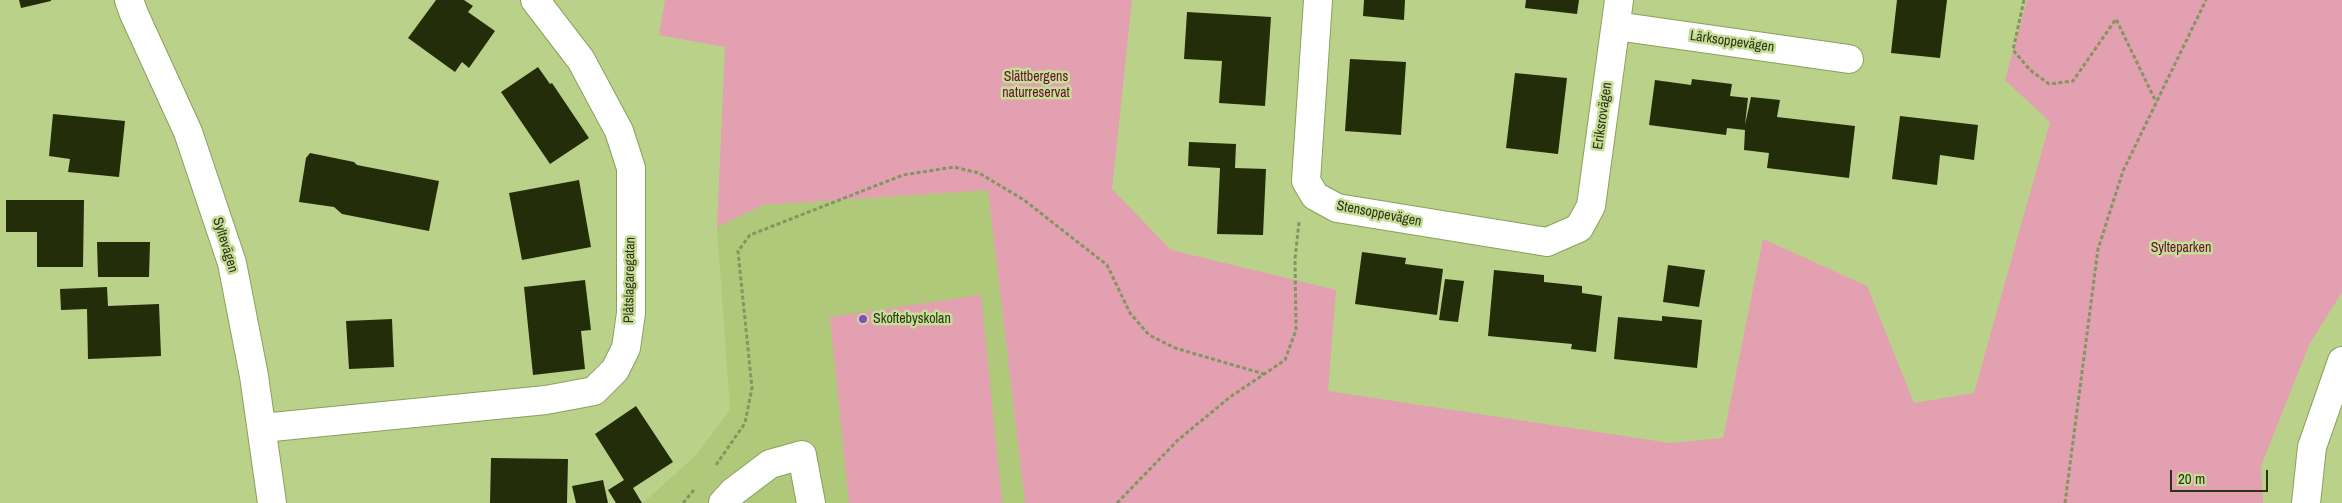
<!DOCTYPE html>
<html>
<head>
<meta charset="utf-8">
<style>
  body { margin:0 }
  #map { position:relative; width:2342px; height:503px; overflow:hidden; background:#bad18a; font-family:"Archivo Narrow",sans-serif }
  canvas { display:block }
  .scale { position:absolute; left:2170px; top:470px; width:98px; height:22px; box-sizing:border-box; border:2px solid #2c3417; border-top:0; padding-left:6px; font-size:15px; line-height:18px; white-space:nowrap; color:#2c3417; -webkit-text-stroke:4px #c7de96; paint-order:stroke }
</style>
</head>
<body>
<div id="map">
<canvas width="2342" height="503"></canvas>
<div class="scale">20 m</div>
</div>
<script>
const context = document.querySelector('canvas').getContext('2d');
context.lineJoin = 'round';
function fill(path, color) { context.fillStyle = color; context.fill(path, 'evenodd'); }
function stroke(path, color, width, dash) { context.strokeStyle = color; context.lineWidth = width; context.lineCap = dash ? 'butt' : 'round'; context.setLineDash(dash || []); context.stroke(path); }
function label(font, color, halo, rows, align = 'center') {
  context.font = font + ' "Archivo Narrow",sans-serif'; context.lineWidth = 5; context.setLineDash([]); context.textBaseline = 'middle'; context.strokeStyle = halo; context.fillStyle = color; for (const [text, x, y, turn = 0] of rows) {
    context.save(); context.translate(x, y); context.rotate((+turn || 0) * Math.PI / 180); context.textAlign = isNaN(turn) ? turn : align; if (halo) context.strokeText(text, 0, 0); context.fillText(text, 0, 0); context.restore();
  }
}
const built = new Path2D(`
  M988,190L1025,503H643L697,454L730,410L717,227L763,205Z`);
const green = new Path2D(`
  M665,0H1132L1112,189L1171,250L1336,290L1328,391L1670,443L1723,438L1763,239L1867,286L1914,403L1974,393L2050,122L2005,80L2027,0H2342V292L2309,345L2261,466L2263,503H1025L988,190L763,205L717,227L725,47L659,35Z
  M981,295L1002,503H849L830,317Z`);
const building = new Path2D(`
  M19,0H51V1L21,8Z
  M436,0H464L473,6L468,12L495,31L469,68L462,62L455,72L408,38Z
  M1364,0H1405L1404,20L1363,16Z
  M1526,0H1579L1577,14L1525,8Z
  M1897,0H1947L1940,58L1891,53Z
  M1187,12L1271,17L1265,106L1219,103L1222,61L1184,59Z
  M1350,59L1406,62L1401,135L1345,131Z
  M538,67L550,84L552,83L589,138L550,164L501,92Z
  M1515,73L1567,78L1558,154L1506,148Z
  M1692,79L1732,84L1730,96L1748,98L1745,125L1751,97L1780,100L1777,117L1855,126L1849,178L1767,168L1769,153L1744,150L1745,130L1727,128L1726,135L1649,125L1655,80L1691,85Z
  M53,114L125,121L119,177L68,172L70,159L49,156Z
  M1900,116L1978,125L1974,160L1940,155L1937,185L1892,179Z
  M1189,142L1236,144L1235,168L1266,169L1263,235L1217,234L1220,168L1188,166Z
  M310,153L354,162L357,165L439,181L429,231L342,214L334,207L299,202L306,158Z
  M579,180L591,247L522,260L509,193Z
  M6,200H84L83,267H37V232H6Z
  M97,242H150L149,277H98Z
  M1362,252L1406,258L1405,264L1443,269L1437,315L1355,304Z
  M1668,265L1705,270L1699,307L1663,302Z
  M1494,270L1544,275V282L1582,286V293L1602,296L1596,352L1571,349L1572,344L1488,336Z
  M1445,279L1464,281L1458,322L1439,320Z
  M585,280L591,330L581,331L585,369L533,375L524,287Z
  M107,287L108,306L159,304L161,356L88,359L87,309L61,310L60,289Z
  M1662,316L1702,320L1697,368L1614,359L1618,317L1662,321Z
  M392,319L394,367L349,369L346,321Z
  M636,406L673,462L633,488L642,503H616L608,490L624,480L595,434Z
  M491,458L568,459L567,503H490Z
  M603,480L608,503H576L572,486Z`);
const path = new Path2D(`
  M2024,0L2013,50L2030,70L2049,84L2073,81L2116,19L2156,102
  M716,465L745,423L752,388L738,251L750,235L903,175L954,167L979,173L1024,200L1107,265L1130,313L1149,335L1175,348L1264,374
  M683,503L694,490
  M1117,503L1178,440L1230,397L1285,360L1296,330L1295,259L1299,222
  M2065,503L2098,249L2123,171L2206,0`);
const minor = new Path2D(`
  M129,0L134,14L188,132L232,263L254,376L272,503
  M1318,0L1306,181L1315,196L1337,208L1547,242L1579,228L1591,206L1619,0
  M1616,26L1849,59
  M262,428L546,400L594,391L615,370L626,348L631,313V168L619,131L581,60L535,0
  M723,503L733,492L770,464L802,455L811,503
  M2306,503L2312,447L2342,361`);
const markers = [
  [863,319,5,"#834ac1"]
];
const streetNames = [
  ["Lärksoppevägen",1732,42,8],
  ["Eriksrovägen",1603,116,-82],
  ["Stensoppevägen",1379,214,11],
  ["Syltevägen",225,245,73],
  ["Plåtslagaregatan",630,280,-89]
];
const parkNames = [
  ["Slättbergens",1036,77],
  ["naturreservat",1036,93],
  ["Sylteparken",2181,248]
];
const poiNames = [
  ["Skoftebyskolan",873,319]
];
fill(built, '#b0c879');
fill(green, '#e2a0b1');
fill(building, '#232d0a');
stroke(minor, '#8ba05b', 30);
stroke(path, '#84965f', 3, [4, 2.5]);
stroke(minor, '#fff', 28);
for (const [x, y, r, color] of markers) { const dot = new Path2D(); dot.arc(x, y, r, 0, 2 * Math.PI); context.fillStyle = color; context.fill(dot); stroke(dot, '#c7de96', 2); }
label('14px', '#2c3417', '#c7de96', streetNames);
label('14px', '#660e32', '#c7de96', parkNames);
label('14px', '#2c3417', '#c7de96', poiNames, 'left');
</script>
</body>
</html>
